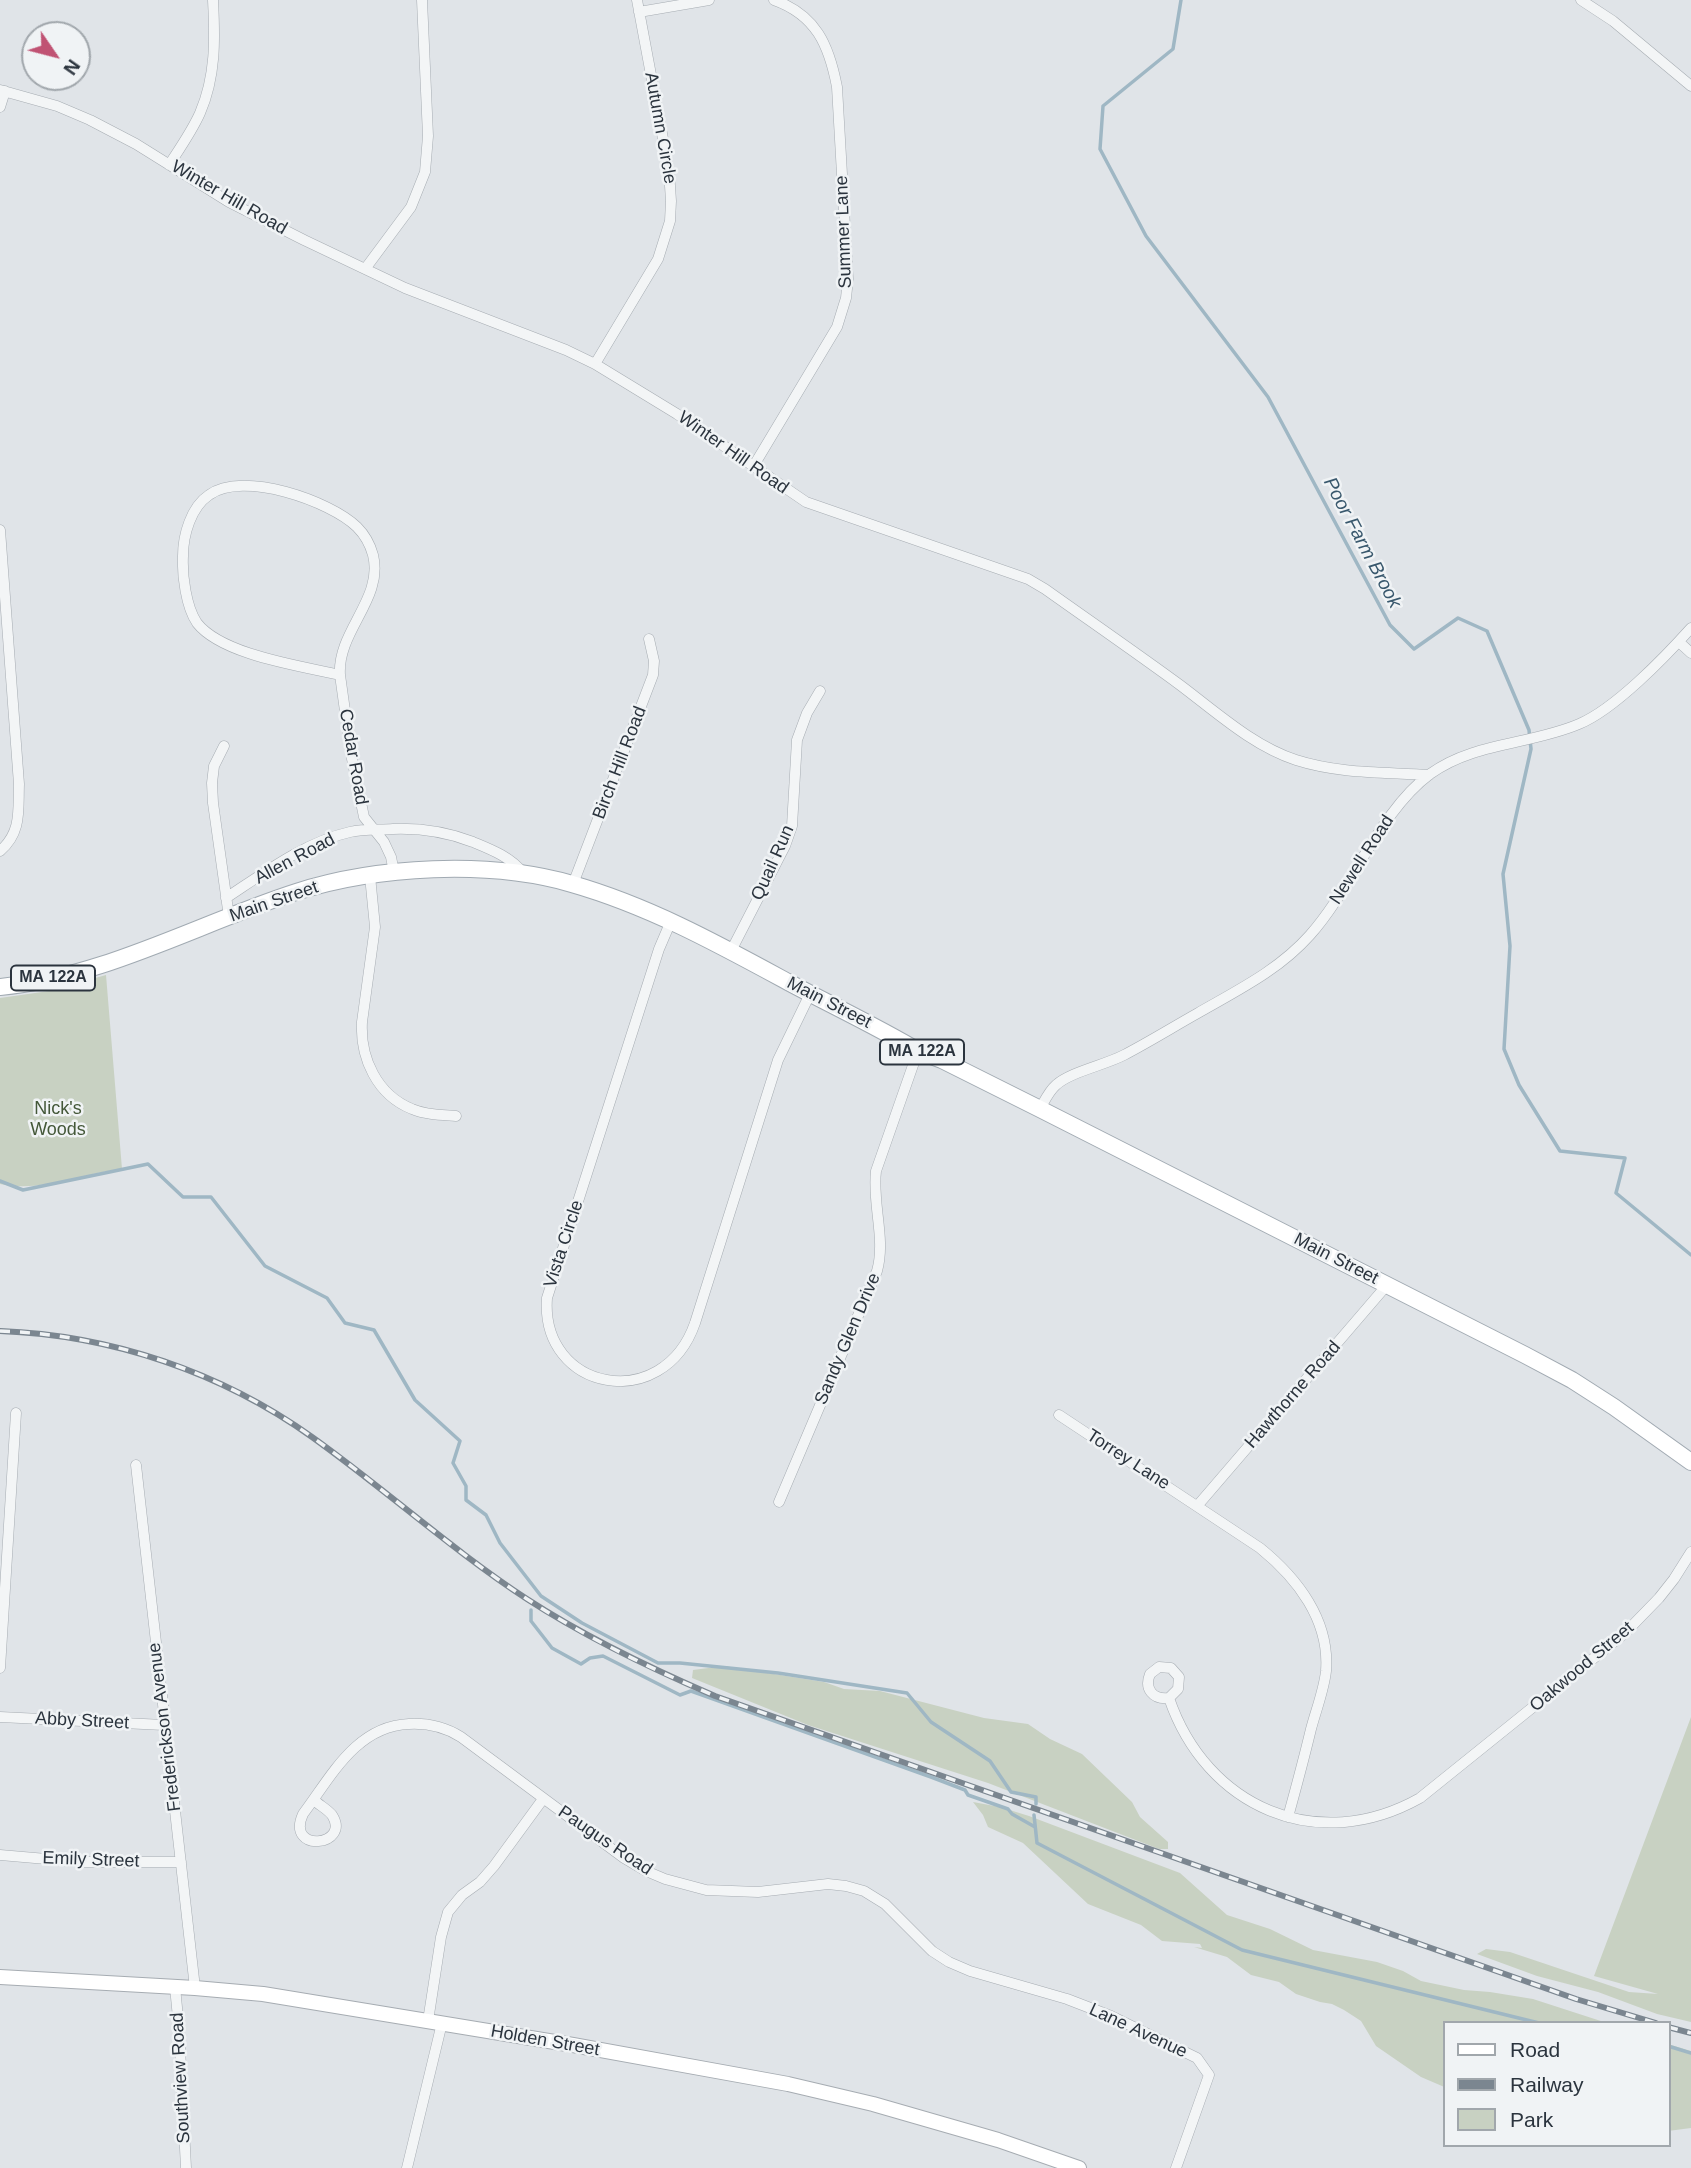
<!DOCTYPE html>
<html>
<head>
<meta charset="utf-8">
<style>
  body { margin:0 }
  #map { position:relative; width:1691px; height:2168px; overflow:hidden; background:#e0e4e8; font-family:Arial,sans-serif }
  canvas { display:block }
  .legend { position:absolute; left:1443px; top:2021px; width:228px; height:126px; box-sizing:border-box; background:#f0f3f5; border:2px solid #a1a7ac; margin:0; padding:9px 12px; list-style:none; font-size:21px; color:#2b343e }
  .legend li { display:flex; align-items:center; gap:14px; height:35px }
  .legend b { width:35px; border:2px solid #a1a7ac }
  .north { position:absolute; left:21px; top:21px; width:70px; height:70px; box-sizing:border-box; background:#f0f3f5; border:2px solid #a1a7ac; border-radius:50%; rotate:125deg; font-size:19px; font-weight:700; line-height:28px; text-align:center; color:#2b343e }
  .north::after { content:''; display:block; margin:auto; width:24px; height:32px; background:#c05273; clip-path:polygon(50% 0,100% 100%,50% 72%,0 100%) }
</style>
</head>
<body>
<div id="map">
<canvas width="1691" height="2168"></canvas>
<ul class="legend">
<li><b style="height:9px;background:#fff"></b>Road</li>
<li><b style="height:9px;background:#7b8690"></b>Railway</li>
<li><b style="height:19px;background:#c8d1c2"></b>Park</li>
</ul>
<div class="north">N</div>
</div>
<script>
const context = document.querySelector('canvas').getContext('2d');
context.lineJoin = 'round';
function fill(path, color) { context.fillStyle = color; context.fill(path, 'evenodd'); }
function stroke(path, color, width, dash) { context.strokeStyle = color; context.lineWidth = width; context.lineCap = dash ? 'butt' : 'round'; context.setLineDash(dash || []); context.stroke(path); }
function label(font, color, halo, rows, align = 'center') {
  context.font = font + ' Arial,sans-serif'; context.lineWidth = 5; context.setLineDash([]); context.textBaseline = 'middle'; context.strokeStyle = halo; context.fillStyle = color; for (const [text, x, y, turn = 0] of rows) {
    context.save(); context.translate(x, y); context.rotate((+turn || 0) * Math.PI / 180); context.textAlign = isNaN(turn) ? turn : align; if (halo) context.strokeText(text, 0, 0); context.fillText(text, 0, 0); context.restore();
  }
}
const green = new Path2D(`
  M106,975L122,1169C82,1173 41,1193 0,1184V998L49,991Z
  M724,1666L824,1682L844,1689L880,1691L984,1718L1028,1724L1050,1739L1082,1754L1132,1802L1140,1817L1168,1842V1849H1159L988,1783L808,1725L692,1678L693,1670Z
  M1691,1717V2022L1657,2014L1598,1992L1537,1976L1477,1954L1486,1949L1510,1952L1629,1992L1658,1994L1594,1976Z
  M973,1802L1000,1807L1029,1816L1180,1873L1227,1915L1270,1929L1313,1950L1377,1962L1403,1971L1421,1981L1464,1990L1490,1992L1533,1999L1607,2023H1444V2087L1442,2086L1421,2077L1376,2046L1361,2021L1344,2010L1332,2004L1320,2002L1296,1994L1279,1982L1251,1975L1227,1957L1194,1947L1202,1948L1200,1944L1162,1941L1141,1925L1088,1904L1023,1843L988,1827L983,1815Z
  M1668,2044L1691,2051V2128L1668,2131Z`);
const stream = new Path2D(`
  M1181,0L1173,49L1103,106L1100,149L1146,236L1268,397L1390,625L1414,649L1458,618L1487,631L1529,730L1531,749L1503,874L1510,946L1504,1049L1519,1085L1560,1151L1625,1158L1616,1193L1691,1255
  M0,1181L23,1190L148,1164L183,1197H211L265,1266L327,1298L345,1323L374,1330L415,1400L460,1441L453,1463L466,1486V1500L486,1515L500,1543L541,1596L582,1623L658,1663H680L778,1673L907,1693L931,1722L990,1761L1011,1792L1036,1797V1804
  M531,1610V1621L552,1648L581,1664L590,1658L603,1656L680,1695L691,1691L931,1777L965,1790L968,1795L1008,1809L1012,1814L1035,1827
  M1034,1815L1037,1843L1242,1950L1539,2023
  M1668,2046L1691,2053`);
const minor = new Path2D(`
  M1581,0L1613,21L1691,86
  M639,12L709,0
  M0,90L57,106L90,120L136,144L229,202L304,240L405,288L566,350L595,364L677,414L806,502L1028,579L1045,589C1090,621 1135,652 1180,685C1216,712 1253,746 1296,760C1340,774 1384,772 1429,775
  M0,107L5,91
  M169,165C180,148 192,131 200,113C216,76 215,39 213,0
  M365,269L411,207L425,172L428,136L422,0
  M595,364L658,259L670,221L671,201L669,171L637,0
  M753,467L837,327L846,298L848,279L837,87C829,45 816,15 774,0
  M0,530L19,784C18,810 22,832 0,851
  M1679,642L1691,653
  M340,675C337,631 384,599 373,555C370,544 365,535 357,527C330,501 243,470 209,495C191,507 183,535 183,556C182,575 186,607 197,623C222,655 301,666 340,675L351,754L364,817L384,842L391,857L394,872
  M224,746L214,766L212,783L213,803L229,917
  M370,876L375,927L362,1022C360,1058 377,1095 412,1109C426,1115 442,1115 456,1116
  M573,884L653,675L654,661L649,639
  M226,898C264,873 305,842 350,832C364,829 379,830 393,829C421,828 447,832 473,842C490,849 511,857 523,873
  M671,921L659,949L547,1298C540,1391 663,1415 695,1323L778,1060L810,994
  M731,951L785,846L792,826L797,740L807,713L820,691
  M1040,1109C1045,1100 1049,1091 1056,1085C1070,1072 1105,1065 1124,1055C1149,1042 1173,1027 1198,1013C1238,990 1279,970 1310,935C1352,888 1380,811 1430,774C1474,742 1530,745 1579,724C1615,709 1665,657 1691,628
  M1059,1415L1260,1548C1297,1578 1330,1620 1326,1671C1324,1690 1316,1710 1311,1729C1304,1758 1296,1788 1288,1817
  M136,1465L195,1988
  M779,1502L877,1271C886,1239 872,1204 876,1171L918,1051
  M1198,1505L1387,1285
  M0,1668L16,1413
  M1169,1698C1153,1700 1144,1689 1150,1674L1159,1667L1171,1668L1179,1677L1178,1689L1169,1698C1206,1807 1317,1856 1420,1798L1625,1633L1659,1598L1674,1579L1691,1552
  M0,1717L164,1725
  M314,1800C319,1805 327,1809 332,1815C352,1846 285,1854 303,1814C331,1777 356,1726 409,1724C428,1723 445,1727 461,1737L624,1858L646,1871L665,1879L706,1890L758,1892L828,1884L846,1886L864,1891L885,1904L932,1951L949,1962L970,1971L1067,1999L1111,2016L1197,2058L1209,2075L1176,2168
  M0,1855L81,1862H181
  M175,1987L179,2028L186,2168
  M428,2021L441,1937L448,1912L462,1895L480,1882L494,1866L543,1799
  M407,2168L442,2023`);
const secondary = new Path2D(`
  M0,1977L195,1988L263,1994L573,2045L788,2084L873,2104L998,2140L1079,2168`);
const primary = new Path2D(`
  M0,987C104,977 197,924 296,892C377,866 489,860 572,884C649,906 718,944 788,982C831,1005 876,1026 918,1051L942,1060L1040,1109L1525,1355L1572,1380L1614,1407L1691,1462`);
const rail = new Path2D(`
  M0,1331C111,1335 221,1372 312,1437C385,1489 452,1550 527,1599C587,1638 650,1668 715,1696L1576,1999L1656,2023
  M1668,2027L1691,2033`);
const shields = [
  [53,978,84],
  [922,1052,84]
];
const shieldNames = [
  ["MA 122A",53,978],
  ["MA 122A",922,1052]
];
const streetNames = [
  ["Autumn Circle",660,128,80],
  ["Winter Hill Road",229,198,30],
  ["Summer Lane",844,232,-92],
  ["Winter Hill Road",733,453,35],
  ["Cedar Road",353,757,80],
  ["Birch Hill Road",620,763,-69],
  ["Allen Road",295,859,-28],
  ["Newell Road",1362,860,-57],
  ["Quail Run",773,863,-66],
  ["Main Street",274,902,-19],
  ["Main Street",829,1003,27],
  ["Vista Circle",564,1244,-72],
  ["Main Street",1336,1259,27],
  ["Sandy Glen Drive",848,1339,-67],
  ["Hawthorne Road",1293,1395,-49],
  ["Torrey Lane",1128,1460,33],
  ["Oakwood Street",1582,1667,-40],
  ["Abby Street",82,1721,3],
  ["Frederickson Avenue",165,1727,-97],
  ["Paugus Road",605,1841,34],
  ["Emily Street",91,1860,2],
  ["Lane Avenue",1138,2031,25],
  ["Holden Street",545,2041,10],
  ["Southview Road",181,2078,-93]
];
const parkNames = [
  ["Nick's",58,1109],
  ["Woods",58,1130]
];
const waterNames = [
  ["Poor Farm Brook",1362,543,62]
];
fill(green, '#c8d1c2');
stroke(stream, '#9fb7c4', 3.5);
stroke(minor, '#a6acb2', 11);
stroke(secondary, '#a6acb2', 16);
stroke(primary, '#a1aab2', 18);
stroke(minor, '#f3f5f6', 10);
stroke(secondary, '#fff', 14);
stroke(primary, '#fff', 16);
stroke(rail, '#7b8690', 6);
stroke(rail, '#f0f3f5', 3.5, [10]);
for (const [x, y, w] of shields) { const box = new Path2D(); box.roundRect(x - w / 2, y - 12.5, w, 25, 5); context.fillStyle = '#f0f3f5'; context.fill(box); stroke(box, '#2b343e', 2); }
label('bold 16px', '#2b343e', null, shieldNames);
label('18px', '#2b343e', '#f0f3f5', streetNames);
label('18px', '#445839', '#f0f3f5', parkNames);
label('italic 19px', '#39586d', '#f0f3f5', waterNames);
</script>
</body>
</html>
